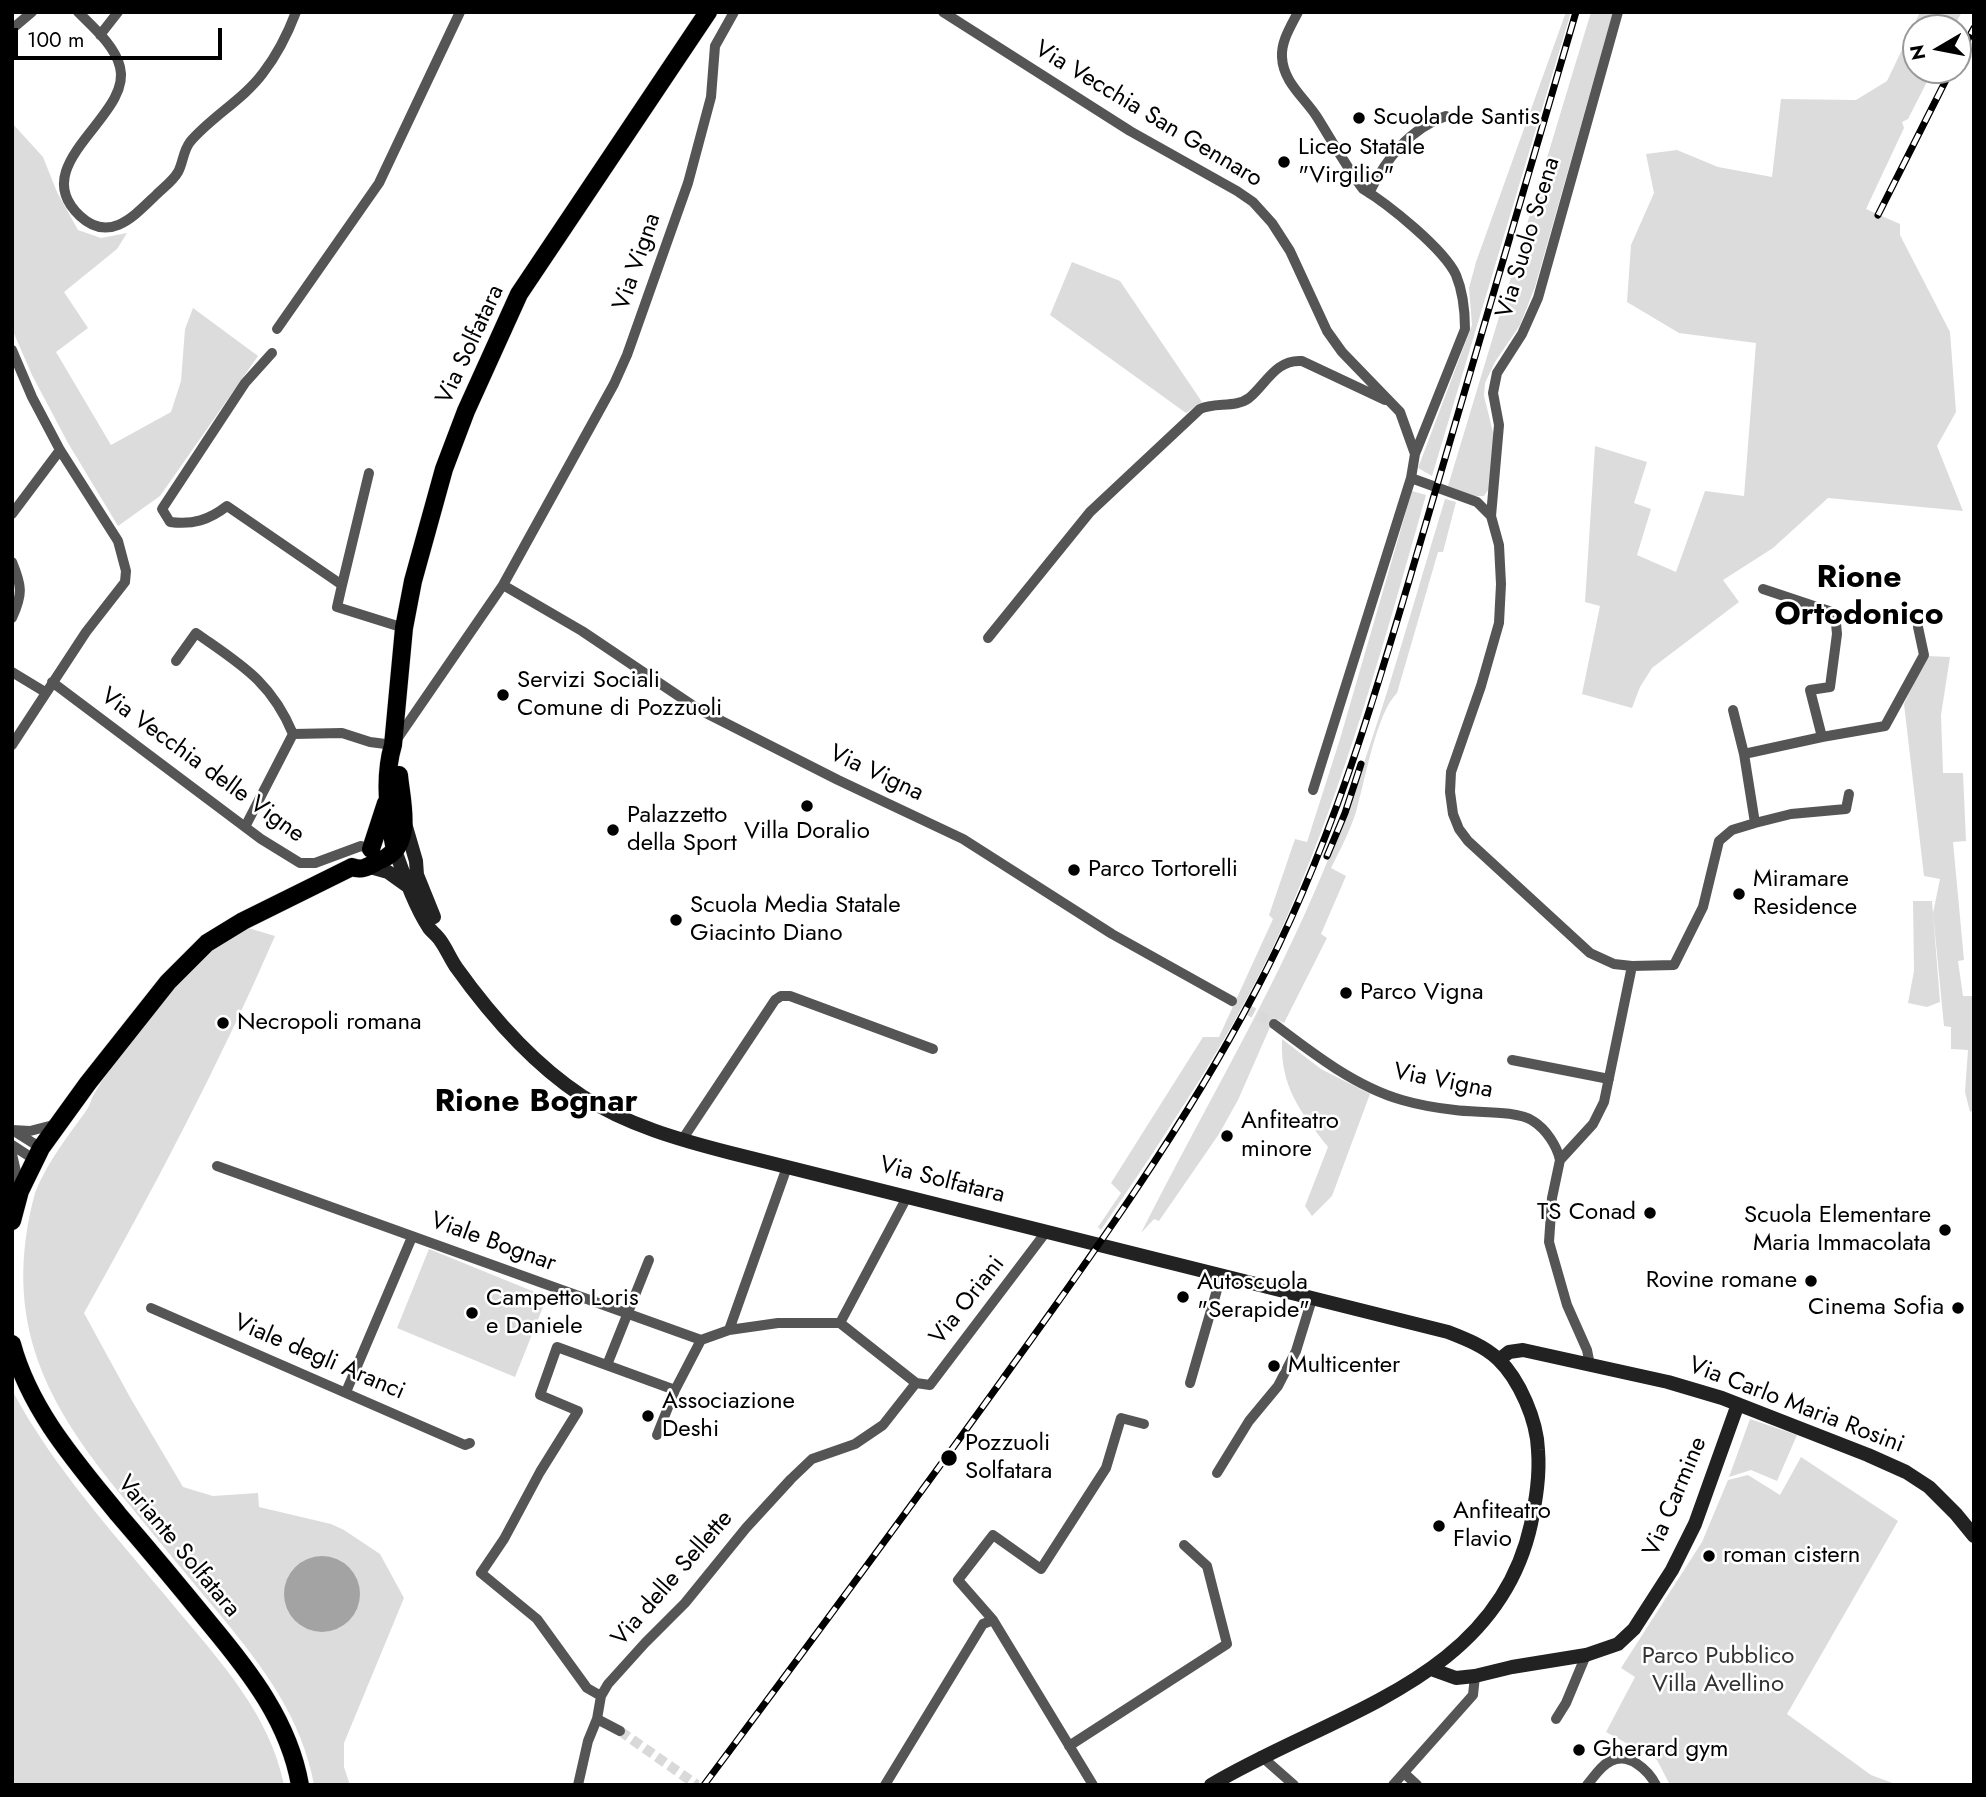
<!DOCTYPE html>
<html>
<head>
<meta charset="utf-8">
<style>
  body { margin:0 }
  #map { position:relative; width:1986px; height:1797px; overflow:hidden; background:#fff; font-family:Jost,sans-serif }
  canvas { display:block }
  .frame { position:absolute; inset:0; border:14px solid #000; pointer-events:none }
  .north { position:absolute; left:1902px; top:14px; width:70px; height:70px; box-sizing:border-box; background:#fff; border:2px solid #999; border-radius:50%; rotate:260deg; font-size:19px; font-weight:700; line-height:28px; text-align:center; color:#000 }
  .north::after { content:''; display:block; margin:auto; width:24px; height:32px; background:#000; clip-path:polygon(50% 0,100% 100%,50% 72%,0 100%) }
  .scale { position:absolute; left:14px; top:28px; width:208px; height:32px; box-sizing:border-box; border:4px solid #000; border-top:0; padding-left:9px; font-size:21px; line-height:24px; white-space:nowrap; color:#000; -webkit-text-stroke:5px #fff; paint-order:stroke }
</style>
</head>
<body>
<div id="map">
<canvas width="1986" height="1797"></canvas>
<div class="frame"></div>
<div class="north">N</div>
<div class="scale">100 m</div>
</div>
<script>
const context = document.querySelector('canvas').getContext('2d');
context.lineJoin = 'round';
function fill(path, color) { context.fillStyle = color; context.fill(path, 'evenodd'); }
function stroke(path, color, width, dash) { context.strokeStyle = color; context.lineWidth = width; context.lineCap = dash ? 'butt' : 'round'; context.setLineDash(dash || []); context.stroke(path); }
function label(font, color, halo, rows, align = 'center') {
  context.font = font + ' Jost,sans-serif'; context.lineWidth = 5; context.setLineDash([]); context.textBaseline = 'middle'; context.strokeStyle = halo; context.fillStyle = color; for (const [text, x, y, turn = 0] of rows) {
    context.save(); context.translate(x, y); context.rotate((+turn || 0) * Math.PI / 180); context.textAlign = isNaN(turn) ? turn : align; if (halo) context.strokeText(text, 0, 0); context.fillText(text, 0, 0); context.restore();
  }
}
const green = new Path2D(`
  M1566,12H1571L1432,476L1418,468L1472,325L1469,288L1476,262Z
  M1591,12H1613L1535,287L1520,325L1495,362L1485,383L1484,396L1494,436L1489,489L1484,496H1475L1448,486Z
  M1920,12H1962L1957,21L1953,20L1952,28H1916V70H1933L1908,119L1902,122L1904,128L1866,209L1900,224V235L1950,332L1956,412L1937,446L1963,511L1828,498L1773,548L1723,580L1739,602L1652,668L1640,687L1632,708L1582,694L1600,606L1585,602L1595,446L1647,462L1634,503L1651,509L1637,555L1676,572L1705,491L1744,496L1756,343L1679,333L1627,302L1631,245L1654,193L1646,154L1677,150L1718,167L1772,177L1781,99L1856,100L1887,81Z
  M12,123L43,157L57,192L78,230L101,238L127,233L117,249L64,292L88,328L56,352L111,445L171,412L181,381L185,329L193,308L258,356L160,496L118,526L68,443L32,375L12,329Z
  M1072,262L1120,281L1202,402L1186,413L1050,315Z
  M1412,491L1426,495C1386,636 1347,777 1289,912C1240,1025 1170,1128 1101,1230L1098,1227L1121,1193L1111,1183L1203,1037H1219L1273,919L1269,915L1295,839L1307,842L1340,739Z
  M1445,499L1456,502L1443,552H1438L1397,693C1376,714 1365,781 1356,812C1350,831 1340,850 1331,868L1346,876L1321,934L1327,938L1284,1023L1274,1018L1238,1100L1219,1134L1159,1221L1154,1219L1141,1233C1202,1112 1271,997 1323,872C1373,752 1407,624 1445,499Z
  M1927,656L1950,657L1941,715L1943,773H1963L1966,841L1953,842L1964,960L1958,961L1963,996H1974V1110L1970,1112L1965,1092L1968,1050L1951,1049V1027L1944,1026L1933,913L1940,879L1924,876L1904,704Z
  M1913,901H1932L1940,1002L1927,1007L1908,1003L1914,971Z
  M245,927L275,936C219,1065 153,1190 84,1313L131,1399L183,1487L213,1496L258,1493L259,1507L331,1524L344,1530L380,1554L404,1598L344,1743V1767L350,1785H314C302,1718 263,1667 221,1616C189,1578 158,1540 127,1502C47,1406 0,1323 35,1193C47,1162 69,1135 88,1108C91,1103 91,1098 94,1094C125,1044 163,993 207,954C218,944 233,936 245,927Z
  M1282,1039L1321,1069L1370,1094L1332,1196L1312,1216L1305,1206L1328,1147C1300,1111 1280,1087 1282,1039Z
  M429,1249L547,1297L515,1377L397,1328Z
  M12,1390C54,1469 117,1537 174,1606C219,1660 270,1714 284,1785H12V1459L14,1447H12Z
  M1750,1419L1797,1435L1777,1481L1751,1470L1729,1477Z
  M1801,1457L1898,1521L1787,1714L1871,1775L1898,1785H1670L1657,1760L1606,1732L1635,1677L1621,1668L1702,1542L1728,1480L1748,1475L1780,1495Z`);
const water = new Path2D(`
  M284 1594a38 38 0 1 1 76 0a38 38 0 1 1-76 0Z`);
const streetTunnel = new Path2D(`
  M1232,1001L1274,1024
  M620,1731L697,1785`);
const street = new Path2D(`
  M78,12C93,27 115,46 120,67C133,116 24,164 80,216C110,244 135,215 156,195C163,188 173,181 178,172C183,163 183,151 190,142C211,117 243,100 263,73C277,55 288,33 296,12
  M943,12L1130,131L1237,191L1253,202L1272,223L1290,251L1327,331L1342,352L1400,412L1415,454
  M1298,12C1291,26 1281,41 1282,57C1283,82 1304,97 1317,117C1332,141 1346,166 1363,189C1388,204 1444,249 1456,275C1463,292 1465,311 1465,329L1415,454L1411,478L1313,790
  M12,29L32,12
  M100,35L118,12
  M1369,193C1386,159 1409,129 1446,116
  M277,329L379,183L460,12
  M12,350L32,397L60,450L118,541L126,571L125,582L86,632L12,745
  M272,353L245,383L162,509L170,522C193,525 209,520 227,506L342,585L337,607L404,628
  M1411,478L1477,502L1491,516L1499,545L1501,584L1499,623L1481,686L1451,772L1450,792L1453,814L1459,829L1468,841L1590,953L1614,964L1632,966L1604,1102L1593,1124L1560,1160L1552,1198L1549,1242L1567,1305L1587,1350L1590,1365
  M12,514L60,450
  M1491,516L1499,425L1493,393L1497,373L1522,334L1538,298L1618,12
  M12,562C22,586 23,594 12,618
  M342,585L369,473
  M503,585L582,631L698,709L838,780L963,839L1112,934L1232,1001
  M1763,589L1835,613L1837,634L1830,687L1810,690L1822,737
  M988,638L1090,512L1200,409C1215,402 1236,408 1249,398C1266,384 1276,359 1302,361L1385,400
  M176,661L196,633C240,664 271,681 293,734L342,733L370,742L393,745L503,585L614,384L627,355L688,183L711,97L715,46L734,12
  M12,672L45,692
  M52,682L261,839L300,863H315L361,846L371,849
  M1733,710L1744,754
  M1755,823L1744,754L1822,737L1885,726L1924,655L1918,627
  M245,827L293,734
  M1632,966L1674,965L1703,907L1719,841L1732,830L1755,823L1791,814L1846,809L1849,794
  M1274,1024C1312,1053 1356,1087 1402,1100C1419,1105 1437,1108 1455,1110C1475,1113 1517,1110 1533,1121C1546,1129 1557,1146 1560,1160
  M1512,1060L1609,1079
  M12,1130L30,1131L57,1124
  M14,1131L41,1148
  M682,1140L775,1000L781,996H790L933,1049
  M12,1145L35,1160
  M12,1154L20,1189
  M217,1166L701,1340L729,1330L778,1323H840L916,1383
  M151,1308L465,1445L470,1443
  M840,1323L907,1197
  M729,1330L787,1167
  M607,1365L649,1260
  M916,1383L930,1385L1046,1232
  M1190,1383L1221,1276
  M346,1392L412,1237
  M657,1435L675,1390
  M1217,1473L1249,1421L1278,1386L1296,1351L1312,1299
  M601,1696L587,1688L537,1619L481,1573L504,1539L540,1472L578,1411L540,1395L557,1347L675,1390L701,1340
  M597,1719L620,1731
  M1556,1719L1566,1703L1586,1655
  M1069,1746L1227,1644L1207,1566L1184,1545
  M1261,1756L1294,1785
  M1404,1773L1417,1785
  M578,1785L588,1741L597,1719L601,1696L608,1684L645,1643L685,1603L746,1528L791,1479L812,1459L855,1444L883,1425L916,1383
  M885,1785L983,1624L993,1620
  M1093,1785L993,1620L958,1580L993,1535L1041,1569L1106,1468L1121,1418L1144,1424
  M1393,1785L1473,1695L1475,1676
  M1587,1785C1594,1777 1601,1765 1611,1761C1629,1752 1648,1770 1656,1785`);
const secondary = new Path2D(`
  M404,820L416,861L417,875L434,917
  M395,850C404,875 414,905 429,928C432,932 437,935 440,940C446,948 450,958 456,967C491,1016 532,1063 582,1096C627,1125 680,1140 731,1153L1448,1332C1466,1339 1484,1346 1498,1359C1520,1380 1537,1421 1538,1450C1540,1475 1536,1499 1531,1524C1497,1681 1331,1713 1211,1785
  M370,867L388,872L409,887
  M1499,1360L1509,1352L1523,1350L1668,1382L1722,1398L1868,1455L1906,1472L1929,1487L1956,1514L1974,1536
  M1431,1669L1456,1678L1475,1676L1512,1667L1586,1655L1618,1644L1634,1629L1672,1570L1695,1524L1738,1404`);
const primary = new Path2D(`
  M371,849L386,803
  M395,850C388,817 383,778 393,745L404,628L413,581L444,469L466,411L519,294L708,12
  M352,867C363,871 369,866 378,861C381,859 385,859 388,856C413,840 401,799 399,775
  M12,1221L20,1191L41,1148L88,1083L168,982L207,943L243,921L352,867
  M12,1344C30,1410 75,1461 118,1514C149,1550 180,1587 210,1624C250,1672 289,1722 300,1785`);
const rail = new Path2D(`
  M1958,57L1974,28
  M1878,215L1951,70
  M1327,856L1345,813L1361,764
  M704,1785C804,1651 904,1516 1002,1380C1092,1255 1182,1131 1254,994C1333,846 1379,683 1426,523C1476,353 1526,183 1576,12`);
const markers = [
  [1359,118,7,"#000"],
  [1284,162,7,"#000"],
  [503,695,7,"#000"],
  [807,806,7,"#000"],
  [613,830,7,"#000"],
  [1074,870,7,"#000"],
  [1739,894,7,"#000"],
  [676,920,7,"#000"],
  [1346,993,7,"#000"],
  [223,1023,7,"#000"],
  [1227,1136,7,"#000"],
  [1650,1213,7,"#000"],
  [1945,1230,7,"#000"],
  [1811,1281,7,"#000"],
  [1183,1297,7,"#000"],
  [1958,1308,7,"#000"],
  [472,1313,7,"#000"],
  [1274,1366,7,"#000"],
  [648,1416,7,"#000"],
  [949,1458,9,"#000"],
  [1439,1526,7,"#000"],
  [1709,1556,7,"#000"],
  [1579,1750,7,"#000"]
];
const streetNames = [
  ["Via Vecchia San Gennaro",1148,115,31],
  ["Via Suolo Scena",1529,238,-73],
  ["Via Vigna",638,262,-71],
  ["Via Solfatara",471,345,-65],
  ["Via Vecchia delle Vigne",202,766,36],
  ["Via Vigna",876,774,25],
  ["Via Vigna",1443,1082,11],
  ["Via Solfatara",942,1181,14],
  ["Viale Bognar",493,1243,20],
  ["Via Oriani",968,1301,-52],
  ["Viale degli Aranci",319,1358,23],
  ["Via Carlo Maria Rosini",1796,1406,21],
  ["Via Carmine",1676,1497,-67],
  ["Variante Solfatara",178,1547,50],
  ["Via delle Sellette",673,1579,-49]
];
const poiNames = [
  ["Scuola de Santis",1373,118],
  ["Liceo Statale",1298,148],
  ["\"Virgilio\"",1298,176],
  ["Servizi Sociali",517,681],
  ["Comune di Pozzuoli",517,709],
  ["Palazzetto",627,816],
  ["della Sport",627,844],
  ["Villa Doralio",807,832,"center"],
  ["Parco Tortorelli",1088,870],
  ["Miramare",1753,880],
  ["Residence",1753,908],
  ["Scuola Media Statale",690,906],
  ["Giacinto Diano",690,934],
  ["Parco Vigna",1360,993],
  ["Necropoli romana",237,1023],
  ["Anfiteatro",1241,1122],
  ["minore",1241,1150],
  ["TS Conad",1636,1213,"right"],
  ["Scuola Elementare",1931,1216,"right"],
  ["Maria Immacolata",1931,1244,"right"],
  ["Rovine romane",1797,1281,"right"],
  ["Autoscuola",1197,1283],
  ["\"Serapide\"",1197,1311],
  ["Campetto Loris",486,1299],
  ["e Daniele",486,1327],
  ["Cinema Sofia",1944,1308,"right"],
  ["Multicenter",1288,1366],
  ["Associazione",662,1402],
  ["Deshi",662,1430],
  ["Pozzuoli",965,1444],
  ["Solfatara",965,1472],
  ["Anfiteatro",1453,1512],
  ["Flavio",1453,1540],
  ["roman cistern",1723,1556],
  ["Gherard gym",1593,1750]
];
const parkNames = [
  ["Parco Pubblico",1718,1657],
  ["Villa Avellino",1718,1685]
];
const districtNames = [
  ["Rione",1859,579],
  ["Ortodonico",1859,616],
  ["Rione Bognar",536,1103]
];
fill(green, '#dcdcdc');
fill(water, '#a3a3a3');
stroke(streetTunnel, '#d9d9d9', 10, [10, 5]);
stroke(primary, '#dbdbdb', 19);
stroke(street, '#555', 10);
stroke(secondary, '#222', 14);
stroke(primary, '#000', 18);
stroke(rail, '#000', 7);
stroke(rail, '#fff', 4.5, [13]);
for (const [x, y, r, color] of markers) { const dot = new Path2D(); dot.arc(x, y, r, 0, 2 * Math.PI); context.fillStyle = color; context.fill(dot); stroke(dot, '#fff', 2.5); }
label('24px', '#000', '#fff', streetNames);
label('24px', '#000', '#fff', poiNames, 'left');
label('24px', '#333', '#fff', parkNames);
label('bold 32px', '#000', '#fff', districtNames);
</script>
</body>
</html>
